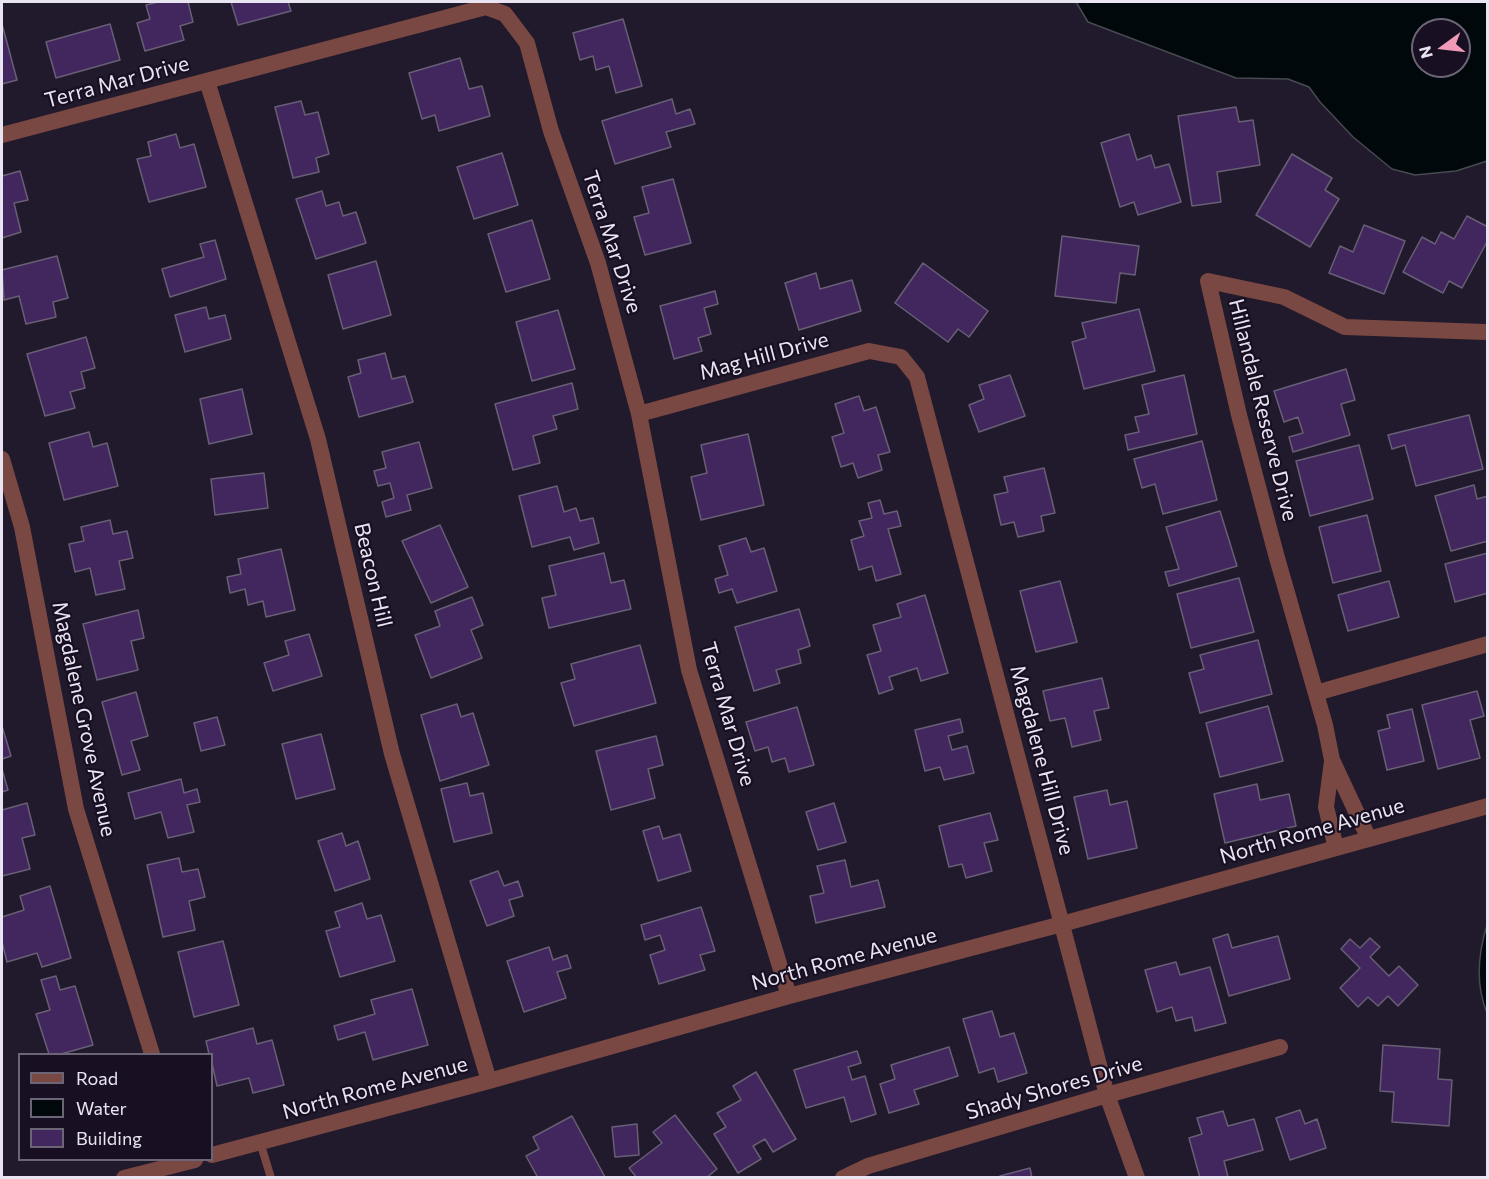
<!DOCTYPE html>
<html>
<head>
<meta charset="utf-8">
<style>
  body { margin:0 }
  #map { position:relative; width:1489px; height:1179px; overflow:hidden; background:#21192c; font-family:Commissioner,sans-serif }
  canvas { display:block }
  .frame { position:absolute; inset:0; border:3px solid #e9e4f2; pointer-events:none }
  .legend { position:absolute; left:18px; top:1053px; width:195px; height:108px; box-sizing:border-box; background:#181022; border:2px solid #6c6575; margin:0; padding:8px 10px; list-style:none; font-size:18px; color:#e9e4f2 }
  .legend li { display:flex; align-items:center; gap:12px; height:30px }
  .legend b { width:30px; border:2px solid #6c6575 }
  .north { position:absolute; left:1411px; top:18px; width:60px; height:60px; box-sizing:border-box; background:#181022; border:2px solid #6c6575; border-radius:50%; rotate:255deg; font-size:16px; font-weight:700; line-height:24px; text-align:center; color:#e9e4f2 }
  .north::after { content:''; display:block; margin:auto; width:21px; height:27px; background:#f09ab7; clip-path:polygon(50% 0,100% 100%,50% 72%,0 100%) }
</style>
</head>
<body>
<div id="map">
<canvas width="1489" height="1179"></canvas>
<div class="frame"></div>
<ul class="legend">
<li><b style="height:8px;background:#7a4842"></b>Road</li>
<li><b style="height:16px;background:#01080b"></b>Water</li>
<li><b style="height:16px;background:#41275d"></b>Building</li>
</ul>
<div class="north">N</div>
</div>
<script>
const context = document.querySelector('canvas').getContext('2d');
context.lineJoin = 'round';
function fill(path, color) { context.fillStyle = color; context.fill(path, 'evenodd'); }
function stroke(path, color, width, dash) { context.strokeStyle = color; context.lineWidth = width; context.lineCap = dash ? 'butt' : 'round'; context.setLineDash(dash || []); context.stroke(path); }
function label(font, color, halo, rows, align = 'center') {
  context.font = font + ' Commissioner,sans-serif'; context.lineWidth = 4.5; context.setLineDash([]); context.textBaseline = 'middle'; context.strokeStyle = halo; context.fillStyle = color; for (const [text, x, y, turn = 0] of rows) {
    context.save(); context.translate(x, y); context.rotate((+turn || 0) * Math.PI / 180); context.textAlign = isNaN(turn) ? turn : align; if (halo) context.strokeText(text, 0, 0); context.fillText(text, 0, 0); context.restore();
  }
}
const water = new Path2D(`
  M1076,2H1487V161L1456,171L1415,175L1392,169L1353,137L1320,102L1309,87L1288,79L1236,78L1088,22ZM1423,30H1459V66H1423Z
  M1487,925V1013C1475,984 1478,954 1487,925Z`);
const building = new Path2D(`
  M158,2H188L193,22L180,26L184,40L145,51L137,23L150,19L146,5Z
  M231,2H288L291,11L238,25Z
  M623,19L642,86L616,93L609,66L596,70L593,56L580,60L573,33Z
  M2,24L17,80L2,84Z
  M110,24L120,60L56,78L46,42Z
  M460,58L469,89L482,86L490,116L439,131L435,115L422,119L409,73Z
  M672,99L676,114L690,109L695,124L666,132L671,147L615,164L602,121Z
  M301,101L305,115L318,112L329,154L316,158L319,172L293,178L275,107Z
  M1236,107L1239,122L1253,120L1260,165L1217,172L1221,202L1192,206L1178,116Z
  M176,134L180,148L194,144L206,187L149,202L137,159L151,156L148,142Z
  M1129,134L1137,160L1151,155L1155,168L1169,164L1181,202L1138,215L1134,202L1120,207L1101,143Z
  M502,153L518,205L474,219L457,167Z
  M1292,154L1332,178L1325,190L1339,199L1310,247L1256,215Z
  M20,171L28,200L14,203L21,232L2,238V176Z
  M673,179L691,243L645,255L634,217L649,213L642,187Z
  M322,191L326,206L339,202L343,216L356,212L366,243L316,259L296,199Z
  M1467,216L1488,227V240L1462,288L1449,281L1443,293L1403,272L1422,237L1435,244L1441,232L1454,239Z
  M532,220L550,279L506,292L488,234Z
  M1364,225L1405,241L1384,294L1329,273L1340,246L1353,252Z
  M1062,236L1139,246L1135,275L1120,273L1116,303L1055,296Z
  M215,240L226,279L170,297L162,269L204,257L200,244Z
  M57,256L68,298L53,302L56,317L26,324L19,296L4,300L2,270Z
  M376,261L391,315L343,329L328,275Z
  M923,263L988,311L969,337L958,329L948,342L895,303Z
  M816,273L820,289L852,280L861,311L799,330L785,283Z
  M715,291L718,304L704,308L711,334L698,338L702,351L674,359L660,306Z
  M206,307L209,319L225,315L231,339L185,352L175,315Z
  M1139,309L1155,371L1084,389L1072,342L1086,338L1082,323Z
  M558,310L575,369L532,381L516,322Z
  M86,337L95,368L81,372L85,388L70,392L75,408L45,416L27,354Z
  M385,353L392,379L405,376L413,402L359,417L348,377L361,373L358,360Z
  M1346,369L1355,400L1341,404L1350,435L1293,452L1289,437L1303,433L1298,417L1284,422L1274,391Z
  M1010,375L1025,416L979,432L969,405L984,399L979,385Z
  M1184,375L1197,434L1128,450L1125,435L1139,432L1135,417L1149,414L1142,385Z
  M572,383L578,409L553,416L557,429L533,436L540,463L513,470L495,404Z
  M242,389L252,434L209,444L200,399Z
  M859,396L864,411L876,407L890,452L878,455L882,470L858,478L853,463L841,467L832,437L844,433L835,404Z
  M1469,415L1483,469L1416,486L1405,445L1392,449L1388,435Z
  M89,432L93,447L107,443L118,486L64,500L49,443Z
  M748,434L764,505L701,520L691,477L707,473L701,445Z
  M1202,441L1217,500L1163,514L1155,484L1142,488L1134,459Z
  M419,442L432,488L407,495L411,510L386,517L382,502L394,498L390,483L378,486L374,471L386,468L382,452Z
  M1359,445L1373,499L1310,516L1296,461Z
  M1044,468L1055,513L1041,516L1044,531L1018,537L1014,522L1001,525L994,495L1008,492L1004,477Z
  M264,473L268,508L215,515L211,479Z
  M1474,485L1477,499L1488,496V541L1451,551L1435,496Z
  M557,486L564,512L576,508L580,521L593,518L599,543L574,550L570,537L532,547L519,496Z
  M880,500L884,514L897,511L901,526L888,529L901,574L876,581L872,566L859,570L851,540L864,536L859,521L872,518L868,503Z
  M1220,511L1237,566L1169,586L1165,572L1179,569L1166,527Z
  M1367,515L1381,571L1333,583L1319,527Z
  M110,520L113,534L127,531L133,558L119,561L125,589L96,595L90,568L75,572L69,544L84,541L81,527Z
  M440,525L468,587L431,603L402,541Z
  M746,538L751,552L764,548L777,591L737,603L732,589L719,593L715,579L728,575L719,546Z
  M281,549L295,610L266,617L263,601L248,605L245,589L230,593L227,577L241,574L238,559Z
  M604,553L611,583L624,580L631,609L549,628L542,598L556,595L549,566Z
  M1488,553V593L1455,602L1445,564Z
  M1239,578L1254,632L1191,648L1177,594Z
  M1060,581L1077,642L1036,652L1020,591Z
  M1389,581L1399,617L1348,631L1338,595Z
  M925,595L948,673L921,681L917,668L889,677L893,689L879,694L867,655L881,651L873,625L901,617L897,604Z
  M472,597L483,625L471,630L482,658L431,678L415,635L440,626L435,611Z
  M799,609L810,646L798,650L801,663L776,670L780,683L754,691L735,627Z
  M138,610L144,638L131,641L138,670L97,680L83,624Z
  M309,634L322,676L273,691L264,663L289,655L285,641Z
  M1258,640L1272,694L1200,713L1189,673L1204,669L1200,655Z
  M640,645L656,703L574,726L561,683L575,679L571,664Z
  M1102,678L1109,708L1094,711L1101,740L1072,747L1065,718L1050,721L1043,691Z
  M1477,691L1484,716L1470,720L1480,758L1438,769L1422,705Z
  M136,692L148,736L131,741L140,770L122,775L102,702Z
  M457,704L461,717L473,713L489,765L440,781L421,715Z
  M1268,706L1283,761L1220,777L1206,723Z
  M797,707L814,765L789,772L785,758L772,762L768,747L755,751L746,722Z
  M1412,709L1424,761L1387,770L1378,731L1390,728L1387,715Z
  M217,717L225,745L201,751L194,723Z
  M960,719L963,732L948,736L952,750L967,746L974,773L944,780L940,767L925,771L915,730Z
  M2,726L11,756L2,759Z
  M321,734L335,789L296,799L282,744Z
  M656,736L663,765L648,769L655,798L611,810L596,751Z
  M2,769L8,790L2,792Z
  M181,779L184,793L197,789L200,802L187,805L194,832L168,838L161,812L135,819L128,793Z
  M467,783L470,796L483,793L492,833L454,842L441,789Z
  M1257,784L1260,800L1289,794L1296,826L1225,843L1214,794Z
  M1107,790L1110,805L1127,801L1137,848L1088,859L1074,797Z
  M27,803L35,835L22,838L30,869L2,876V810Z
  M834,803L846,842L818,850L806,812Z
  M990,813L998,840L984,843L992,871L966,878L962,864L949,867L939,826Z
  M659,826L663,839L680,834L691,871L658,881L643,831Z
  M342,833L346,846L358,841L370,879L335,891L318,841Z
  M179,858L182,872L198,869L205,897L189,901L195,930L163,937L147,865Z
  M845,860L851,887L878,880L885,907L816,923L810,896L824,893L817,866Z
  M498,871L504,886L518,881L523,896L509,900L514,916L487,926L470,881Z
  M50,886L71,958L42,967L37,953L7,962L2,942V917L24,910L20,896Z
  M362,903L367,919L381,915L395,961L340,977L326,931L340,927L335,912Z
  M701,907L715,951L700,955L705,970L659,984L650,955L665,950L660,935L645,940L641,925Z
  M1228,934L1232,948L1278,936L1290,979L1229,996L1213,939Z
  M1370,938L1380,947L1370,957L1389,976L1399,966L1418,985L1398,1006L1388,996L1378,1006L1368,997L1358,1007L1340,988L1360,968L1341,949L1350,939L1360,948Z
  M223,941L239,1005L194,1017L178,952Z
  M549,947L553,960L567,955L571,968L557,972L566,998L524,1012L507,961Z
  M1176,962L1180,975L1210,967L1226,1023L1195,1031L1192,1017L1176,1021L1172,1007L1157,1012L1145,970Z
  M56,976L60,990L75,986L93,1045L61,1054H49L36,1014L50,1010L41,980Z
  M412,989L428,1045L373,1060L365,1032L338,1040L334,1026L375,1014L371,1000Z
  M992,1011L1000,1037L1014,1033L1027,1073L998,1082L994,1068L979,1073L963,1019Z
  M253,1028L257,1044L272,1040L284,1085L253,1093L249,1078L217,1086L212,1063V1054H209L206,1041Z
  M1383,1045L1440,1049L1438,1079L1452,1080L1449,1126L1392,1122L1394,1092L1380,1091Z
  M949,1047L958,1076L914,1090L919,1104L889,1113L880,1084L895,1079L891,1065Z
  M857,1051L861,1063L848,1067L852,1080L865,1076L876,1114L851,1122L844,1097L806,1108L794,1070Z
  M756,1072L796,1139L773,1152L765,1139L753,1146L761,1159L738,1173L714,1134L726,1127L717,1113L741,1100L733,1086Z
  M1300,1110L1305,1124L1317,1119L1326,1148L1290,1160L1276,1118Z
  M1223,1111L1228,1126L1254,1119L1263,1150L1224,1161L1228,1177L1200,1178L1189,1138L1202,1134L1197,1118Z
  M675,1115L717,1169L706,1178H637L629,1168L662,1143L653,1132Z
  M572,1116L605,1177L538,1178L526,1156L539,1149L533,1137Z
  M637,1124L639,1155L615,1157L612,1127Z
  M1030,1168L1032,1178H1000V1176Z`);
const service = new Path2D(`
  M260,1142L271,1178`);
const minor = new Path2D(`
  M207,81L318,439L392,754L489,1081
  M2,135L486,7L505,14L527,43L551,131L598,263L639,414L689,670L789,996
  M639,414L869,351L901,357L917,377L1107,1095L1137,1178
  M2,459L22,527L76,809L152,1054
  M1316,693L1488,644
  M1332,761L1326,807L1336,848
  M1369,839L1332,760L1325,725L1277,558L1239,415L1208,281L1284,297L1345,327L1485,332
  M212,1155L489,1081L789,996L1062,924L1488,806
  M124,1178L195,1160
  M843,1178L868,1166L1107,1095L1280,1047`);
const streetNames = [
  ["Terra Mar Drive",117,82,-15],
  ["Terra Mar Drive",612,242,72],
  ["Mag Hill Drive",764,356,-15],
  ["Hillandale Reserve Drive",1263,410,76],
  ["Beacon Hill",373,575,77],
  ["Terra Mar Drive",728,714,74],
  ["Magdalene Grove Avenue",84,719,78],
  ["Magdalene Hill Drive",1042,760,75],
  ["North Rome Avenue",1312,831,-16],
  ["North Rome Avenue",844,959,-15],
  ["North Rome Avenue",375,1088,-15],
  ["Shady Shores Drive",1054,1088,-16]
];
fill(water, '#01080b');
stroke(water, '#474a50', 1.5);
fill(building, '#41275d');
stroke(building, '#685f76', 1.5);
stroke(service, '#7a4842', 8);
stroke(minor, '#7a4842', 16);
label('21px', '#e9e4f2', '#181022', streetNames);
</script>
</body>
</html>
